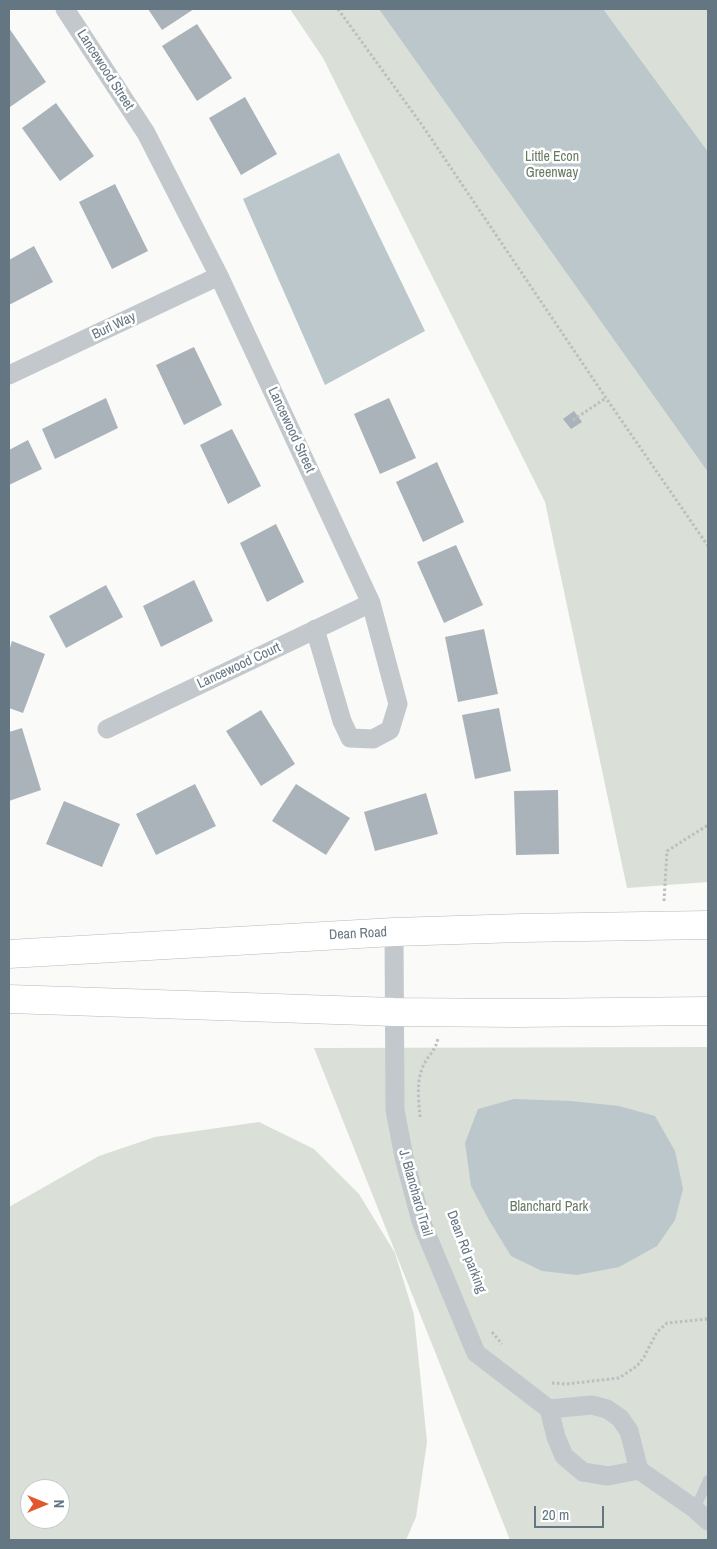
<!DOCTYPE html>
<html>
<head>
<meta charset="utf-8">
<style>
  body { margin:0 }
  #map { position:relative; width:717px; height:1549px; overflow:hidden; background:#fafaf8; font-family:"Archivo Narrow",sans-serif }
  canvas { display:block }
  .frame { position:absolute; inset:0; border:10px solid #657683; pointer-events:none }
  .north { position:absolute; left:20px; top:1479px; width:50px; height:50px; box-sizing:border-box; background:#fff; border:1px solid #c1c8cd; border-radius:50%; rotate:90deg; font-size:14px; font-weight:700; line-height:20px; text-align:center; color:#657683 }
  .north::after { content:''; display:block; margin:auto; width:18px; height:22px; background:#e4572e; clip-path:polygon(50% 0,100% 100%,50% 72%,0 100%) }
  .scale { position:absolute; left:534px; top:1506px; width:70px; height:22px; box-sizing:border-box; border:2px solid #657683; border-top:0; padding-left:6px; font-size:15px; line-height:18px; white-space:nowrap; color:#657683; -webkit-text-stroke:4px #fff; paint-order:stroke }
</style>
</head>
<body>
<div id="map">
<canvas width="717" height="1549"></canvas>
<div class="frame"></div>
<div class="north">N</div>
<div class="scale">20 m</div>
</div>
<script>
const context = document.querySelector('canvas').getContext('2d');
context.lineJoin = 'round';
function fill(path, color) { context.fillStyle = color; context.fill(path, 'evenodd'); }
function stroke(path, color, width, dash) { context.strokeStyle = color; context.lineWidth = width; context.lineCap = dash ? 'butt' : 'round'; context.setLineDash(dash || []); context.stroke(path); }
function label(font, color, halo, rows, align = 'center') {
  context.font = font + ' "Archivo Narrow",sans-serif'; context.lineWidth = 5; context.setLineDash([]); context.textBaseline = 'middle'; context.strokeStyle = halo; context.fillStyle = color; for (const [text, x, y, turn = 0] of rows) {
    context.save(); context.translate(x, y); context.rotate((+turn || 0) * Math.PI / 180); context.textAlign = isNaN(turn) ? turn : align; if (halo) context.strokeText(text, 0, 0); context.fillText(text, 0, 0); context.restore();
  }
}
const green = new Path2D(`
  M290,9H708V882L627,888L545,502L323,58Z
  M708,1047V1540H510L314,1048Z
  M259,1122L314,1149L359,1194L395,1253L414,1315L427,1442L416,1517L406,1540H9V1207L99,1156L155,1137ZM30,1489H60V1519H30Z`);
const water = new Path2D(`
  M379,9H603L708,152V472Z
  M339,153L425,331L325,385L243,199Z
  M514,1099L571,1101L619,1106L655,1116L675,1151L683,1189L675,1220L657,1246L619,1267L577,1275L542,1271L511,1256L489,1220L471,1186L465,1143L478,1109Z`);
const building = new Path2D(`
  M148,9H194L162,30Z
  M197,24L232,78L197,101L162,46Z
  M9,28L46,82L10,107L9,105Z
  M245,97L277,154L241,175L209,118Z
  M56,103L94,156L60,181L22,128Z
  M115,184L148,251L112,269L79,202Z
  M34,246L53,282L9,305V260Z
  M194,347L222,405L184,425L156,365Z
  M106,398L118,428L55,459L42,429Z
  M389,398L416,458L380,474L354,414Z
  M574,411L582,422L571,429L563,419Z
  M232,429L261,486L228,504L200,445Z
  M28,440L42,469L9,485V450Z
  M437,462L464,522L423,542L396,482Z
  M276,524L304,582L267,602L240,543Z
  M456,545L483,605L444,623L417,562Z
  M194,580L213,621L161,647L143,606Z
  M106,585L123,617L66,648L49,616Z
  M484,629L498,694L458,702L445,637Z
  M12,641L45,654L23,713L9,708V651Z
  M499,708L511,771L475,779L462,715Z
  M261,710L295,764L261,786L226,731Z
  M22,728L41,790L9,801V732Z
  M195,784L216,826L156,855L136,814Z
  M296,784L350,818L326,855L272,821Z
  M558,790L559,854L516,855L514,791Z
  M426,793L438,834L375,851L364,812Z
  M64,801L120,824L102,867L46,844Z`);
const path = new Path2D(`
  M338,9L422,125L606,398L708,546
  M573,420L606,398
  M664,901L667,851L708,825
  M420,1117C419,1102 416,1084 422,1069C426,1057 436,1051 438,1038
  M492,1332L502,1344
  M552,1383L566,1384L619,1378L637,1366L644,1357L657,1332L667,1323L708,1319`);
const service = new Path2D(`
  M695,1509L708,1480`);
const minor = new Path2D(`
  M65,9L146,133L219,276L371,603L398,704L390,730L373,739L350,738L342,721L315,629
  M9,375L219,276
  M107,729L371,603
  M394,932L395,1110L404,1157L421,1221L476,1353L549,1409L556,1437L564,1456L583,1472L608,1476L639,1470
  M549,1409L592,1405L607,1409L620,1418L629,1431L639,1470L695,1509L708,1521`);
const secondary = new Path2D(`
  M9,954L394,932L521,928L708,925
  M9,999L394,1012L517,1013L708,1011`);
const streetNames = [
  ["Lancewood Street",105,70,57],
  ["Burl Way",114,326,-25],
  ["Lancewood Street",291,430,65],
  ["Lancewood Court",239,666,-25],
  ["Dean Road",358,934,-3],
  ["J. Blanchard Trail",415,1193,74],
  ["Dean Rd parking",466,1252,69]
];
const parkNames = [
  ["Little Econ",552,157],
  ["Greenway",552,173],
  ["Blanchard Park",549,1207]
];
fill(green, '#dadfd7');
fill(water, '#bbc7cb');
fill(building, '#aab3b9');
stroke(secondary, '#b3babf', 29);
stroke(path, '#bbbfc2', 3, [2.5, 2.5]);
stroke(service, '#c3c8cc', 10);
stroke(minor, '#c3c8cc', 19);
stroke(secondary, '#fff', 28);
label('14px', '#657683', '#fff', streetNames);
label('14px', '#687a64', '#fff', parkNames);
</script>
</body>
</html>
